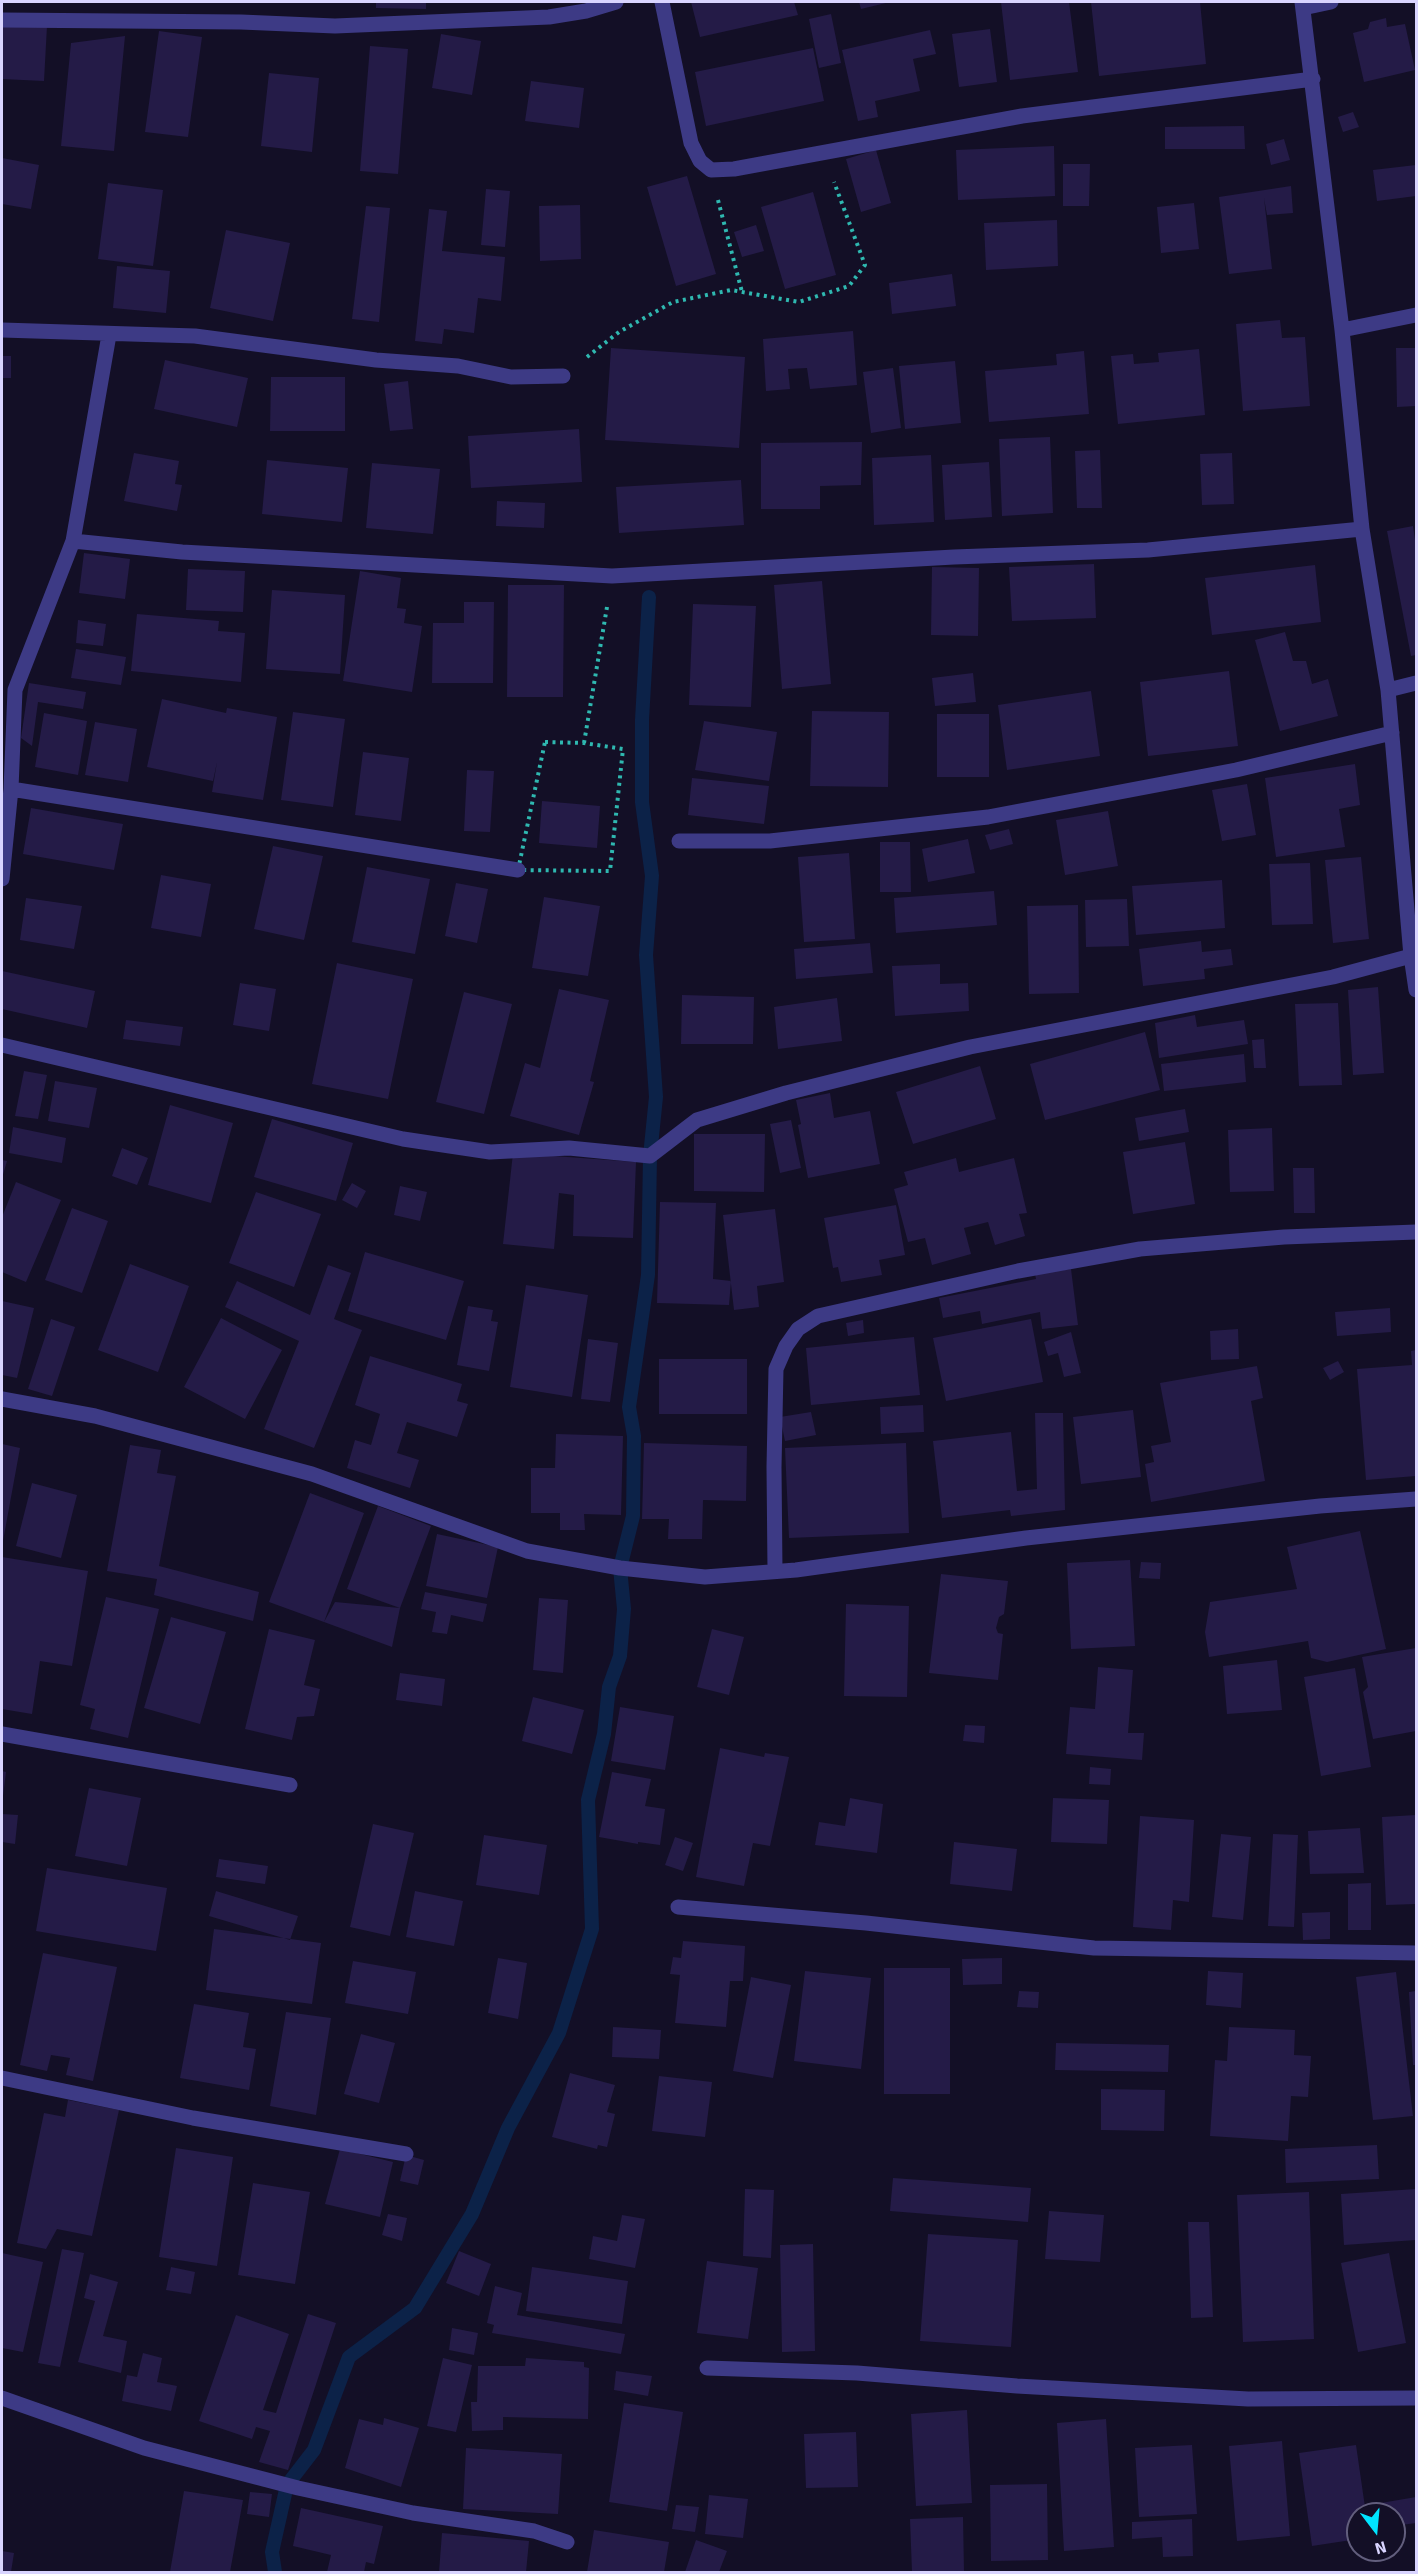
<!DOCTYPE html>
<html>
<head>
<meta charset="utf-8">
<style>
  body { margin:0 }
  #map { position:relative; width:1418px; height:2574px; overflow:hidden; background:#130f26; font-family:Signika,sans-serif }
  canvas { display:block }
  .frame { position:absolute; inset:0; border:3px solid #d9d4ff; pointer-events:none }
  .north { position:absolute; left:1346px; top:2502px; width:60px; height:60px; box-sizing:border-box; background:#130f26; border:2px solid #625e7d; border-radius:50%; rotate:164deg; font-size:16px; font-weight:700; line-height:24px; text-align:center; color:#d9d4ff }
  .north::after { content:''; display:block; margin:auto; width:21px; height:27px; background:#00e5ff; clip-path:polygon(50% 0,100% 100%,50% 72%,0 100%) }
</style>
</head>
<body>
<div id="map">
<canvas width="1418" height="2574"></canvas>
<div class="frame"></div>
<div class="north">N</div>
</div>
<script>
const context = document.querySelector('canvas').getContext('2d');
context.lineJoin = 'round';
function stroke(path, color, width, dash) { context.strokeStyle = color; context.lineWidth = width; context.lineCap = dash ? 'butt' : 'round'; context.setLineDash(dash || []); context.stroke(path); }
function fill(path, color) { context.fillStyle = color; context.fill(path, 'evenodd'); }
const stream = new Path2D(`
  M275,2572L272,2552L287,2485L314,2450L349,2357L415,2308L472,2214L508,2128L559,2033L592,1929L588,1800L604,1734L609,1687L620,1656L624,1609L620,1568L633,1516L634,1436L629,1407L648,1275L650,1156L656,1097L646,955L652,876L642,802V720L649,597`);
const building = new Path2D(`
  M376,2H426V9L376,8Z
  M691,2H794L798,15L700,37Z
  M859,2H890L861,9Z
  M1001,2H1069L1078,72L1010,80Z
  M1091,2H1200L1206,64L1099,76Z
  M831,14L841,63L819,68L809,19Z
  M1386,18L1387,27L1405,24L1415,70L1364,82L1353,33L1368,29L1370,22Z
  M2,24L47,26L44,81L2,79Z
  M990,29L997,82L959,87L952,34Z
  M930,30L936,54L913,59L920,91L875,101L878,117L858,121L842,50Z
  M159,31L202,37L188,137L145,132Z
  M441,34L481,41L472,95L432,88Z
  M125,36L114,151L61,146L71,43Z
  M370,46L408,49L398,174L360,171Z
  M813,48L824,101L706,126L695,72Z
  M269,73L319,78L312,152L261,146Z
  M531,81L584,88L579,128L525,121Z
  M1353,112L1359,127L1343,132L1338,117Z
  M1244,126L1245,149H1165V127Z
  M1284,139L1290,160L1271,165L1266,144Z
  M1054,146L1055,196L958,200L956,150Z
  M876,150L891,203L861,212L846,159Z
  M2,158L39,165L31,209L2,204Z
  M1063,164H1090L1089,206H1063Z
  M1416,165V196L1377,201L1373,170Z
  M687,176L716,274L676,286L647,187Z
  M108,183L163,190L153,266L98,259Z
  M1291,186L1293,213L1267,215L1264,198L1272,269L1229,274L1219,197Z
  M486,189L510,191L505,247L481,245Z
  M813,192L836,275L785,289L761,207Z
  M1194,203L1199,249L1161,253L1157,207Z
  M580,205L581,259L540,261L539,206Z
  M366,206L390,208L379,322L352,319Z
  M429,209L447,211L442,251L505,257L501,301L478,298L474,333L444,329L442,344L415,341Z
  M1057,220L1058,266L986,270L984,223Z
  M756,225L764,251L742,257L734,232Z
  M226,230L290,243L273,321L210,308Z
  M117,266L170,271L166,313L113,308Z
  M952,274L956,306L892,314L889,283Z
  M1280,320L1282,338L1305,337L1310,406L1243,411L1236,324Z
  M853,331L857,385L810,389L807,368L788,369L790,389L766,391L763,339Z
  M611,348L745,357L739,448L605,440Z
  M1396,348H1416V406L1397,407Z
  M1199,349L1205,415L1118,424L1111,356L1133,354L1134,364L1159,362L1158,353Z
  M1084,351L1089,414L989,422L985,371L1057,365L1056,354Z
  M2,356H11V378H2Z
  M165,360L248,378L237,427L154,409Z
  M955,361L961,423L905,429L899,366Z
  M893,368L901,428L871,433L863,372Z
  M271,377H345V431H270Z
  M408,381L413,429L390,431L384,384Z
  M579,429L582,482L471,488L468,436Z
  M1050,437L1053,513L1002,516L999,439Z
  M862,442L861,485L820,486V509H761V443Z
  M1100,450L1102,508H1077L1075,451Z
  M134,453L179,461L175,484L182,485L177,511L124,501Z
  M1232,453L1234,504L1202,505L1200,454Z
  M931,455L934,522L874,525L872,458Z
  M267,460L348,468L342,522L262,514Z
  M989,462L992,517L945,520L942,465Z
  M372,463L440,469L433,534L366,528Z
  M741,480L744,525L619,533L616,487Z
  M497,501L545,503L544,528L496,526Z
  M1413,526L1416,547V655L1411,656L1387,531Z
  M84,553L130,559L125,599L79,593Z
  M1094,564L1096,618L1012,621L1009,567Z
  M1315,565L1321,622L1212,635L1205,578Z
  M932,567L979,568L978,636L931,635Z
  M188,569L245,571L243,612L186,610Z
  M360,571L401,578L397,608L406,609L404,623L422,626L412,692L343,681Z
  M822,581L831,684L782,689L774,585Z
  M508,585H564L563,697H507Z
  M272,590L345,595L340,674L266,669Z
  M464,602H494L493,683H432L433,623H464Z
  M693,604L756,606L751,707L689,705Z
  M137,614L219,621L218,631L245,633L241,682L131,671Z
  M78,620L106,624L103,646L76,643Z
  M1285,632L1293,661H1306L1312,684L1328,679L1338,716L1280,731L1255,640Z
  M76,649L126,657L121,685L71,678Z
  M1229,671L1238,746L1148,756L1140,682Z
  M973,673L976,702L935,706L932,678Z
  M29,683L86,692L83,709L38,702L32,746L21,738Z
  M1091,691L1100,756L1007,770L998,705Z
  M162,699L226,713L227,708L277,717L263,800L212,792L217,762L213,781L147,767Z
  M812,711L889,712L888,787L810,786Z
  M293,712L345,719L333,807L281,800Z
  M44,713L87,721L78,775L35,767Z
  M937,714H989V777H937Z
  M704,721L777,732L769,781L695,770Z
  M95,722L137,729L128,782L85,775Z
  M363,752L409,758L401,821L355,815Z
  M1355,764L1360,805L1339,809L1345,847L1276,857L1265,778Z
  M467,770L494,771L490,832L464,831Z
  M692,778L769,786L764,824L688,815Z
  M1247,784L1256,835L1222,841L1212,790Z
  M542,801L600,806L597,848L539,843Z
  M31,808L123,824L114,870L23,854Z
  M1108,811L1118,866L1065,875L1056,820Z
  M1009,829L1013,844L990,850L985,835Z
  M968,839L975,873L928,882L922,849Z
  M880,842H910L911,892H880Z
  M273,846L323,856L304,940L254,929Z
  M849,853L855,939L804,942L798,857Z
  M1361,857L1369,939L1333,943L1325,860Z
  M1310,863L1313,924L1272,925L1269,864Z
  M367,867L430,879L415,954L352,942Z
  M161,875L211,884L201,937L151,928Z
  M1222,880L1225,928L1136,935L1132,886Z
  M456,883L488,889L477,943L445,936Z
  M994,891L997,925L896,933L894,898Z
  M544,897L600,906L588,976L532,968Z
  M26,898L82,906L74,949L20,940Z
  M1127,899L1129,946L1086,947L1085,900Z
  M1078,905L1079,993L1029,994L1027,906Z
  M1201,941L1202,952L1231,949L1233,965L1204,969L1205,979L1143,986L1139,949Z
  M870,943L873,973L796,979L794,949Z
  M337,963L413,979L388,1099L312,1084Z
  M940,964V984L968,983L969,1011L895,1016L892,966Z
  M2,971L95,991L87,1028L2,1009Z
  M240,983L276,989L269,1031L233,1025Z
  M1378,987L1384,1073L1353,1075L1348,990Z
  M559,989L609,1000L590,1081L594,1082L579,1135L510,1116L525,1063L540,1068Z
  M464,992L512,1004L484,1114L436,1102Z
  M682,995L754,997L753,1044H681Z
  M837,998L842,1041L778,1049L774,1007Z
  M1338,1003L1342,1085L1299,1086L1295,1004Z
  M1195,1015L1197,1027L1244,1020L1248,1044L1159,1058L1155,1023Z
  M126,1020L183,1027L180,1046L123,1039Z
  M1145,1032L1160,1090L1045,1120L1030,1064Z
  M1264,1039L1266,1068H1254L1252,1040Z
  M1244,1054L1246,1082L1164,1091L1161,1064Z
  M980,1066L996,1119L913,1144L896,1092Z
  M24,1071L47,1075L38,1119L15,1116Z
  M55,1081L97,1088L89,1128L48,1121Z
  M830,1093L834,1118L870,1111L880,1164L808,1178L798,1125L801,1124L796,1100Z
  M170,1105L233,1123L211,1203L148,1185Z
  M1185,1109L1189,1132L1139,1141L1135,1118Z
  M272,1119L353,1143L336,1201L254,1177Z
  M791,1120L801,1168L780,1173L770,1124Z
  M13,1127L66,1138L62,1163L9,1153Z
  M1272,1128L1274,1191L1230,1192L1228,1130Z
  M694,1134H765L764,1192L694,1191Z
  M1185,1142L1195,1204L1133,1214L1123,1152Z
  M122,1148L148,1158L137,1185L112,1176Z
  M513,1153L636,1162L633,1238L573,1236L574,1195L559,1193L554,1249L503,1244Z
  M956,1158L959,1172L1014,1158L1027,1213L1019,1214L1025,1236L995,1245L988,1222L964,1228L971,1254L932,1265L925,1238L908,1242L894,1189L908,1185L904,1172Z
  M2,1160L7,1161L2,1178Z
  M1293,1168H1314L1315,1213H1294Z
  M16,1182L61,1200L26,1282L2,1272V1217Z
  M352,1183L366,1191L357,1208L342,1200Z
  M400,1186L427,1192L420,1221L394,1215Z
  M256,1192L321,1214L294,1287L229,1263Z
  M660,1202L716,1203L713,1279L731,1281L729,1305L657,1303Z
  M896,1205L905,1255L879,1260L882,1275L841,1282L838,1267L833,1268L824,1218Z
  M72,1208L108,1221L82,1293L45,1280Z
  M775,1209L784,1282L757,1286L759,1307L734,1310L723,1215Z
  M365,1252L464,1281L446,1340L348,1311Z
  M130,1264L189,1286L158,1372L98,1350Z
  M328,1265L351,1273L334,1319L362,1330L314,1448L264,1429L299,1341L225,1307L237,1281L310,1315Z
  M1071,1269L1078,1325L1042,1329L1040,1312L982,1324L980,1311L943,1318L939,1298L1036,1279L1035,1274Z
  M526,1285L588,1295L572,1397L510,1387Z
  M2,1301L34,1308L17,1378L2,1375Z
  M468,1306L493,1310L491,1321L498,1322L489,1371L457,1365Z
  M1390,1308L1391,1332L1337,1336L1335,1312Z
  M221,1318L282,1350L245,1419L184,1387Z
  M51,1319L75,1327L52,1396L28,1389Z
  M1031,1319L1043,1382L946,1401L933,1338Z
  M863,1320L864,1333L848,1336L846,1323Z
  M1238,1329L1239,1359L1211,1360L1210,1331Z
  M1071,1332L1081,1373L1064,1377L1058,1353L1048,1356L1044,1342Z
  M914,1337L920,1395L811,1405L806,1348Z
  M588,1339L618,1343L610,1402L581,1399Z
  M1416,1350V1476L1366,1480L1357,1369L1412,1365L1411,1351Z
  M370,1356L462,1384L457,1401L468,1404L457,1437L407,1422L397,1453L419,1460L410,1488L347,1468L355,1440L371,1445L380,1414L355,1405Z
  M659,1359H747V1414H659Z
  M1338,1361L1344,1372L1330,1380L1323,1368Z
  M1257,1366L1263,1398L1251,1401L1265,1481L1151,1502L1145,1464L1154,1462L1151,1446L1171,1442L1160,1383Z
  M923,1405L924,1432L881,1434L880,1407Z
  M1133,1410L1141,1477L1081,1484L1073,1417Z
  M811,1412L816,1435L785,1441L780,1417Z
  M1035,1413H1063L1065,1510L1011,1516L1010,1510L942,1518L933,1441L1011,1432L1017,1491L1037,1489Z
  M556,1434L623,1436L621,1515L584,1514L585,1530H560V1513H531V1468H555Z
  M644,1443L747,1446L746,1501L703,1500L702,1539H668L669,1519H642Z
  M906,1443L909,1533L789,1538L785,1448Z
  M2,1444L20,1448L3,1541H2Z
  M130,1445L161,1450L157,1473L176,1476L159,1566L259,1592L253,1621L154,1595L157,1579L107,1571Z
  M32,1483L77,1495L61,1558L16,1546Z
  M310,1493L364,1513L324,1622L269,1602Z
  M378,1506L431,1526L400,1608L347,1589Z
  M1360,1531L1386,1649L1327,1662L1311,1658L1308,1641L1209,1657L1205,1632L1210,1602L1297,1589L1287,1547Z
  M437,1534L498,1547L487,1598L426,1586Z
  M2,1557L88,1571L72,1666L40,1661L32,1714L2,1709Z
  M1130,1560L1135,1646L1071,1649L1067,1563Z
  M1141,1562L1161,1563L1160,1579L1139,1578Z
  M941,1574L1008,1581L1004,1614L999,1617L996,1628L998,1633L1003,1634L998,1680L929,1673Z
  M425,1592L487,1604L483,1622L451,1615L447,1634L432,1632L436,1612L421,1609Z
  M106,1597L159,1609L128,1738L90,1729L95,1709L80,1705Z
  M539,1598L568,1600L563,1673L533,1670Z
  M335,1602L400,1608L392,1647L324,1622Z
  M846,1604L909,1606L907,1697L844,1696Z
  M171,1617L226,1632L200,1724L144,1708Z
  M269,1629L315,1640L304,1685L320,1689L314,1716L297,1717L292,1740L245,1729Z
  M712,1629L744,1637L729,1695L697,1687Z
  M1416,1648V1731L1373,1739L1363,1692L1368,1687L1362,1657Z
  M1277,1660L1282,1710L1227,1714L1223,1666Z
  M1098,1667L1133,1670L1128,1733H1144L1142,1760L1066,1754L1070,1707L1095,1709Z
  M1355,1668L1371,1767L1321,1776L1304,1677Z
  M400,1673L445,1679L442,1706L396,1700Z
  M533,1697L584,1710L572,1754L522,1741Z
  M620,1707L674,1716L665,1770L611,1761Z
  M965,1725L985,1726L984,1743L963,1741Z
  M720,1748L764,1757L765,1753L789,1757L770,1846L753,1843L744,1886L696,1877Z
  M1090,1767L1111,1769L1110,1785L1089,1784Z
  M2,1771L6,1772L3,1796H2Z
  M612,1772L651,1779L645,1806L665,1809L660,1845L638,1842V1844L599,1837Z
  M89,1788L141,1798L127,1866L75,1856Z
  M850,1798L883,1804L877,1853L815,1845L819,1822L845,1826Z
  M1053,1798L1109,1800L1107,1844L1051,1842Z
  M2,1814L18,1815L15,1844L2,1842Z
  M1416,1815V1904L1386,1905L1382,1817Z
  M1140,1816L1194,1820L1189,1902L1173,1900L1171,1930L1133,1927Z
  M373,1824L414,1833L390,1936L350,1927Z
  M1360,1828L1364,1873L1310,1874L1308,1831Z
  M1221,1834L1251,1837L1243,1920L1212,1917Z
  M1273,1834L1298,1835L1294,1927L1268,1926Z
  M484,1835L547,1845L539,1895L476,1885Z
  M675,1837L693,1843L683,1871L665,1865Z
  M954,1842L1017,1849L1012,1891L950,1884Z
  M219,1859L268,1866L265,1884L216,1877Z
  M47,1868L167,1888L156,1951L36,1931Z
  M1371,1883V1930H1348V1884Z
  M216,1891L298,1916L290,1940L209,1916Z
  M415,1891L463,1901L454,1946L406,1937Z
  M1330,1912V1939L1303,1940L1302,1913Z
  M214,1929L321,1943L312,2004L206,1990Z
  M683,1941L745,1946L743,1981H730L726,2027L675,2023L680,1975L670,1974L673,1957L681,1958Z
  M43,1953L117,1967L93,2081L66,2075L70,2058L51,2055L47,2071L20,2065Z
  M498,1958L527,1963L518,2019L488,2013Z
  M1002,1958V1984L963,1985L962,1959Z
  M353,1961L416,1972L408,2014L345,2003Z
  M884,1968H950V2094H884Z
  M805,1971L871,1978L861,2069L794,2061Z
  M1208,1971L1243,1973L1241,2008L1206,2005Z
  M1396,1972L1413,2116L1373,2120L1356,1977Z
  M751,1977L791,1985L773,2078L733,2071Z
  M1019,1991L1039,1992L1038,2008L1017,2007Z
  M1416,1991V2065H1413L1409,1992Z
  M194,2004L249,2013L243,2047L256,2049L249,2090L180,2078Z
  M286,2012L331,2018L316,2115L270,2106Z
  M613,2027L661,2030L659,2059L612,2057Z
  M1229,2027L1295,2030L1294,2055L1311,2056L1308,2097L1291,2096L1288,2141L1210,2136L1215,2060L1227,2061Z
  M361,2034L395,2043L379,2103L344,2094Z
  M1056,2043L1169,2045L1168,2072L1055,2070Z
  M570,2073L615,2085L607,2112L615,2114L607,2147L598,2145L597,2149L552,2137Z
  M659,2076L712,2082L705,2137L652,2131Z
  M1101,2089L1165,2090L1164,2131L1101,2130Z
  M68,2100L119,2110L92,2236L57,2229L46,2249L17,2243L44,2113L65,2117Z
  M1377,2145L1379,2179L1286,2183L1285,2149Z
  M176,2148L233,2157L217,2266L159,2257Z
  M340,2149L393,2162L380,2217L325,2204Z
  M406,2155L424,2160L418,2185L400,2181Z
  M893,2178L1031,2188L1028,2222L890,2211Z
  M253,2183L310,2192L295,2284L238,2275Z
  M745,2189L774,2190L771,2258L743,2256Z
  M1416,2189V2240L1344,2245L1341,2194Z
  M1309,2192L1314,2339L1243,2342L1237,2195Z
  M1049,2211L1104,2215L1100,2262L1045,2259Z
  M388,2214L407,2218L402,2241L382,2235Z
  M622,2215L645,2219L635,2268L589,2259L593,2236L617,2241Z
  M1188,2222H1209L1213,2317L1191,2318Z
  M928,2234L1018,2240L1011,2347L920,2341Z
  M813,2244L815,2351L782,2352L780,2245Z
  M62,2249L84,2253L60,2367L38,2363Z
  M459,2251L491,2264L479,2296L446,2283Z
  M2,2253L43,2262L23,2352L2,2348Z
  M1389,2253L1406,2343L1358,2352L1341,2263Z
  M707,2261L758,2268L748,2339L697,2333Z
  M171,2267L195,2272L191,2294L166,2290Z
  M532,2267L628,2281L622,2324L526,2311Z
  M90,2274L118,2282L103,2336L127,2341L121,2373L78,2362L95,2301L84,2298Z
  M495,2286L522,2293L517,2315L625,2334L621,2354L492,2333L494,2325L487,2323Z
  M308,2314L336,2323L288,2470L259,2462L270,2431L256,2427L252,2439L199,2421L236,2315L289,2334L263,2410L276,2413Z
  M452,2328L478,2333L474,2355L449,2350Z
  M143,2353L162,2358L157,2382L177,2386L171,2411L122,2401L127,2375L137,2377Z
  M443,2358L472,2365L456,2432L427,2426Z
  M526,2358L584,2362V2367L589,2368L588,2419L503,2417V2430L472,2431L471,2402H477L478,2366H525Z
  M616,2371L652,2376L648,2396L614,2390Z
  M624,2403L683,2412L667,2511L609,2502Z
  M967,2410L972,2503L916,2506L911,2414Z
  M384,2418L419,2428L401,2487L345,2468L359,2419L383,2425Z
  M1106,2419L1114,2547L1064,2551L1057,2423Z
  M856,2432L858,2487L806,2488L804,2434Z
  M1282,2441L1290,2536L1237,2541L1229,2446Z
  M1192,2445L1197,2514L1139,2517L1135,2448Z
  M1356,2445L1366,2514H1358V2539L1312,2546L1299,2453Z
  M466,2448L562,2454L558,2514L463,2509Z
  M1047,2484L1048,2560L991,2561L990,2485Z
  M184,2491L243,2500L230,2572H170Z
  M250,2492L272,2494L269,2517L247,2514Z
  M709,2495L748,2499L743,2538L705,2534Z
  M1416,2497V2523L1394,2526V2514H1383L1381,2503Z
  M676,2505L699,2507L695,2532L672,2529Z
  M301,2508L383,2526L374,2564L366,2562L364,2572H327L331,2555L293,2546Z
  M963,2517L964,2572H912L910,2519Z
  M1192,2519L1193,2556L1163,2557L1162,2537L1132,2539V2522Z
  M594,2530L669,2542L664,2572H587Z
  M442,2533L529,2541L526,2572H439Z
  M696,2540L727,2551L719,2572H685Z
  M2,2551L14,2553L11,2572H2Z`);
const path = new Path2D(`
  M718,200L742,292
  M587,357L619,332L673,302L731,290L799,302L849,286L865,265L834,182
  M545,742L584,743L623,749L610,871L518,870Z
  M584,743L607,607`);
const minor = new Path2D(`
  M662,2L691,143L700,161L711,170L734,169L1022,116L1313,79
  M1302,2L1342,330L1362,529L1388,690L1411,956L1416,990
  M1303,8L1331,2
  M2,20L241,22L335,26L549,17L586,11L616,2
  M2,330L195,336L376,360L458,366L511,377L563,376
  M1342,330L1416,315
  M73,541L182,552L612,576L954,557L1148,550L1362,529
  M1388,690L1416,683
  M11,789L518,870
  M679,841H770L988,817L1236,770L1392,733
  M2,879L11,789L15,690L73,541L109,335
  M2,1045L403,1139L490,1152L569,1148L650,1156L697,1120L786,1093L970,1047L1333,977L1411,956
  M2,1399L95,1416L312,1474L527,1551L620,1568L705,1577L796,1570L1026,1538L1320,1506L1416,1499
  M775,1571L774,1467L776,1369L786,1346L798,1329L818,1316L1018,1271L1140,1249L1284,1237L1416,1232
  M2,1734L290,1785
  M678,1907L866,1923L1094,1948L1416,1953
  M2,2078L193,2118L406,2154
  M707,2368L857,2373L1017,2386L1248,2399L1416,2398
  M2,2398L144,2448L298,2488L413,2513L534,2531L567,2542`);
stroke(stream, '#0c2248', 14);
fill(building, '#241b47');
stroke(path, '#2fb8b0', 4, [3, 4.5]);
stroke(minor, '#3d3a85', 15);
</script>
</body>
</html>
